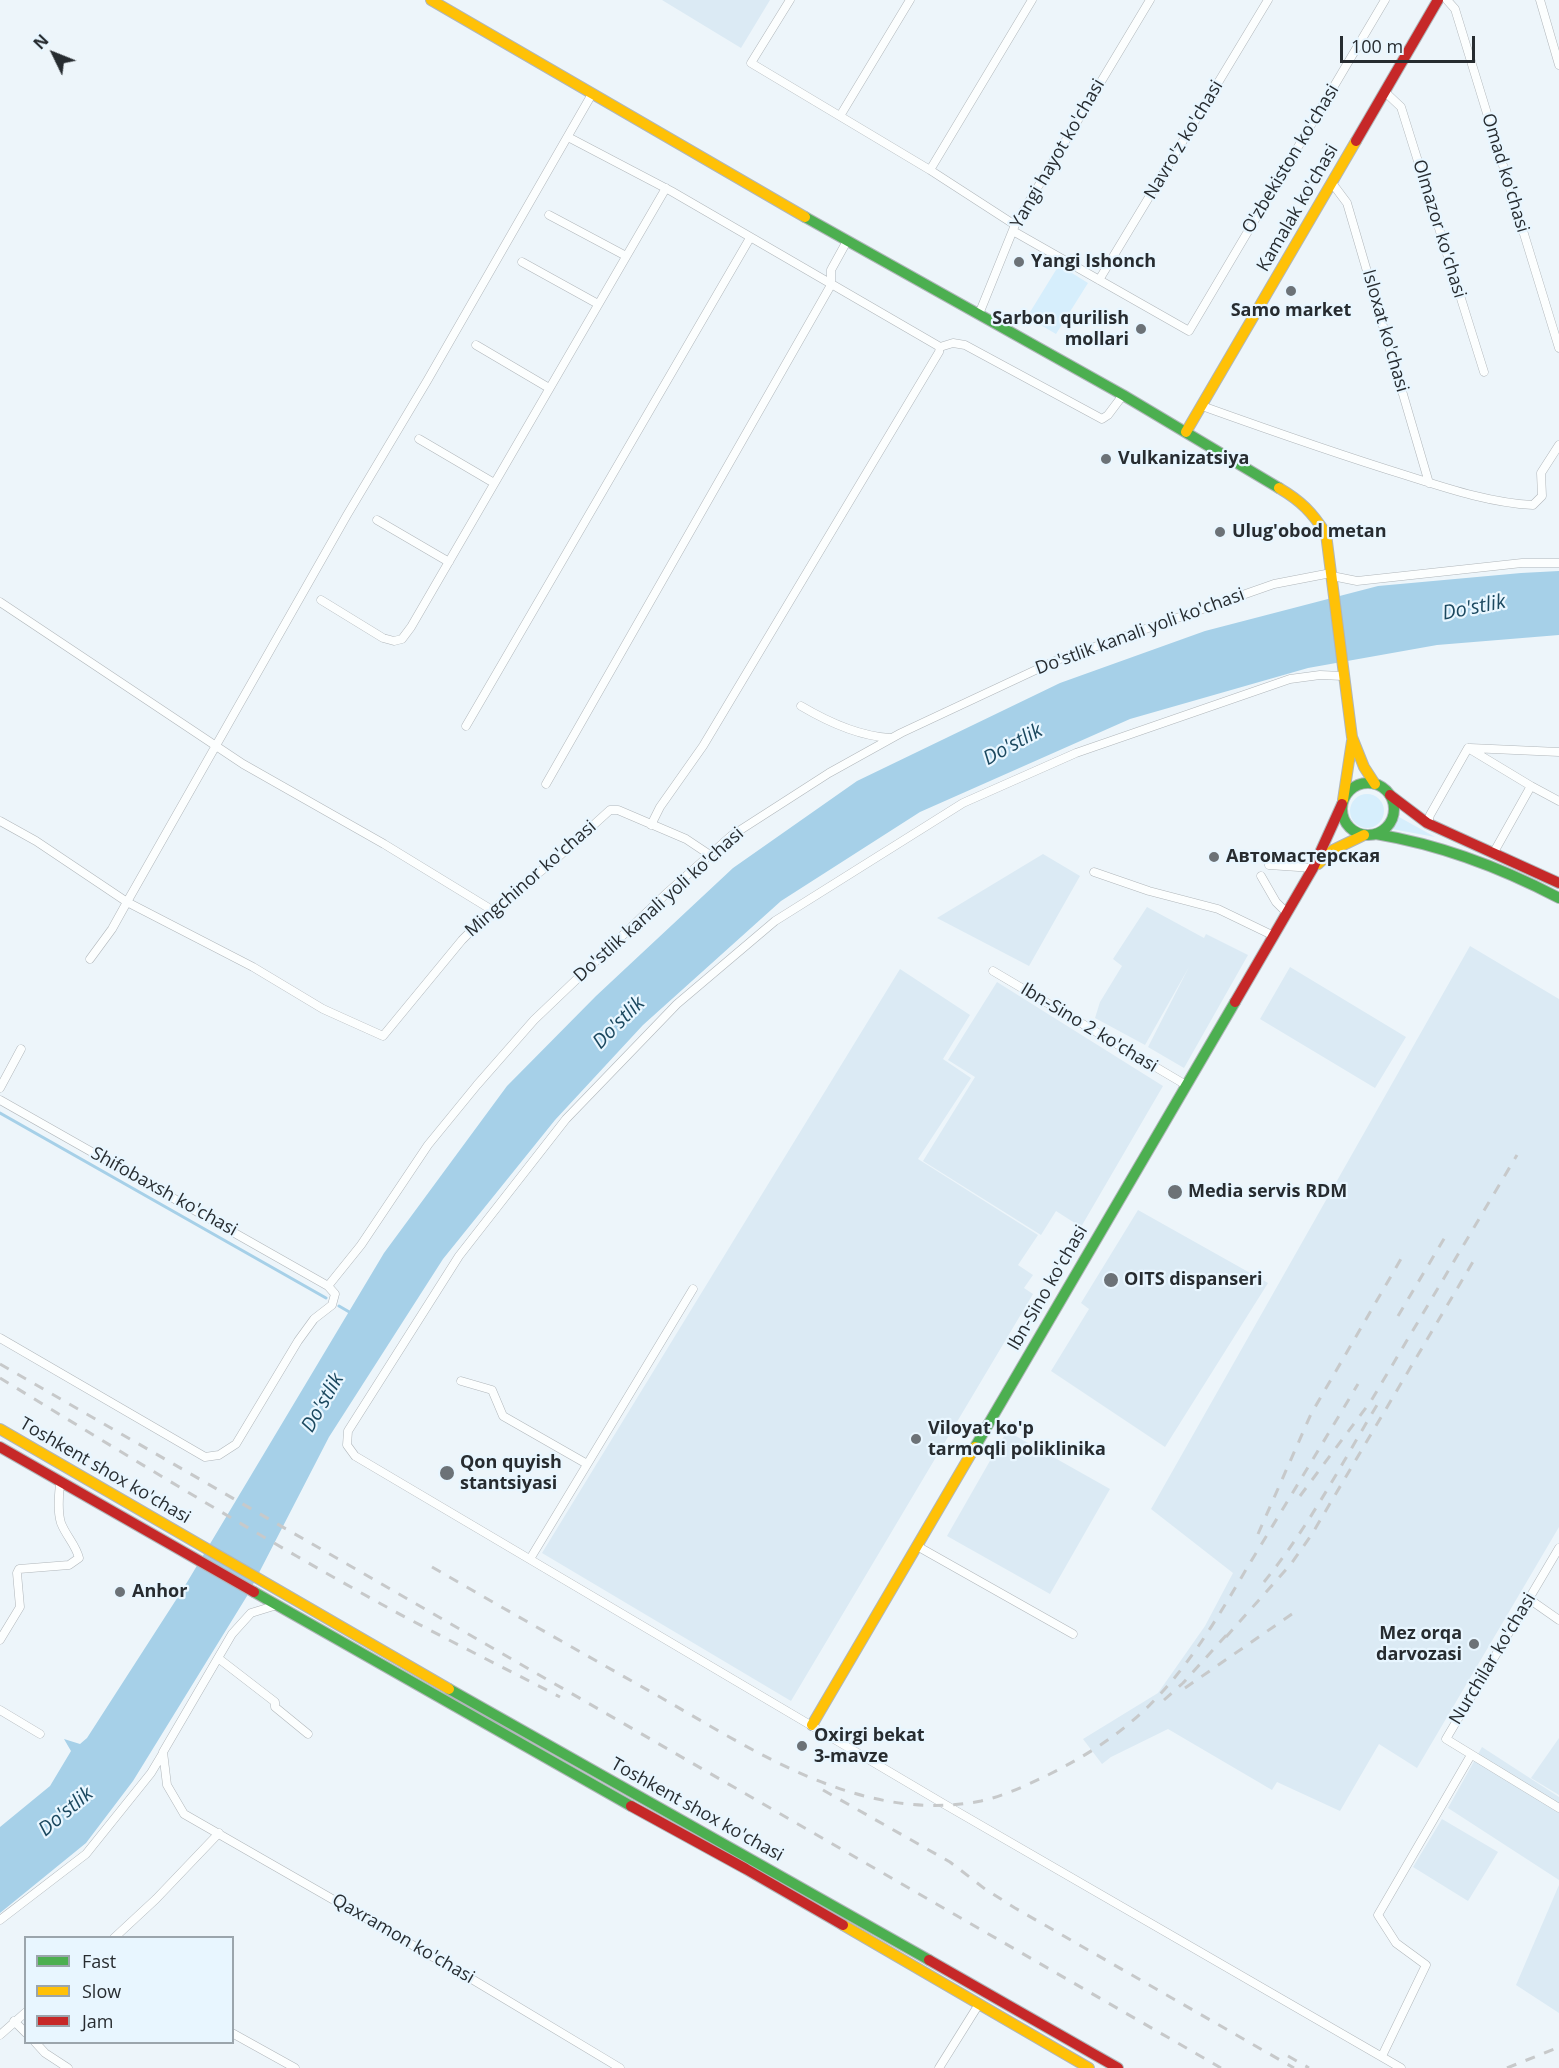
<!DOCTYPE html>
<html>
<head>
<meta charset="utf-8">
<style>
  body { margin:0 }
  #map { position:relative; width:1559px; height:2068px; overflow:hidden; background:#edf5fa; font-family:"Open Sans",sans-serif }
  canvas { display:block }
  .legend { position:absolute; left:24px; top:1936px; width:210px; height:108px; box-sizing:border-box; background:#e8f6ff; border:2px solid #9ba5ac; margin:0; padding:8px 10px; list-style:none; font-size:18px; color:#272c30 }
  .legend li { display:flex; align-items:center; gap:12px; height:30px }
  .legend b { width:30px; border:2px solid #9ba5ac }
  .north { position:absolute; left:24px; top:24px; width:60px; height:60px; -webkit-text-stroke:4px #e8f6ff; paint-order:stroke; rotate:313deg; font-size:16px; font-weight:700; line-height:24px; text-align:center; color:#272c30 }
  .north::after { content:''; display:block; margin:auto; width:21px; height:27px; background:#272c30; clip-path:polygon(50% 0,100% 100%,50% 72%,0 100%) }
  .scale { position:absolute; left:1340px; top:36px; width:135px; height:27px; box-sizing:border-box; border:3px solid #272c30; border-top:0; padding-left:8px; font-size:18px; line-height:21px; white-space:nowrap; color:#272c30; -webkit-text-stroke:4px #e8f6ff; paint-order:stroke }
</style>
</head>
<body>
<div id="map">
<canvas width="1559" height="2068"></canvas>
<ul class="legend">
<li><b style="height:8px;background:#4caf50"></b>Fast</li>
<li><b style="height:8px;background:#ffc107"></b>Slow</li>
<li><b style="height:8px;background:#c62828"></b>Jam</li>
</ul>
<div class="north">N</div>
<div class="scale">100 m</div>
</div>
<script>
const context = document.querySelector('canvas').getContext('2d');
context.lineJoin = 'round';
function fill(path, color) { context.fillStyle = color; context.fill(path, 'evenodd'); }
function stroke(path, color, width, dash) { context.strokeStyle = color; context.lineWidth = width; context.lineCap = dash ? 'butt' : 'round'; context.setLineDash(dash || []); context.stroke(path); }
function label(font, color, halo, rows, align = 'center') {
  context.font = font + ' "Open Sans",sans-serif'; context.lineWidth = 4.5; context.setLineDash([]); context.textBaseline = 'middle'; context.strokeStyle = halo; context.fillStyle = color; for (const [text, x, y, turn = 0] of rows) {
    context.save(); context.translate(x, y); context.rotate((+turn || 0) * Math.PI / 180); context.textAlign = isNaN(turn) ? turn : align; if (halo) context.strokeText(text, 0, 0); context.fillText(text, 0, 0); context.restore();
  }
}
const built = new Path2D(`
  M662,0H770L741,48Z
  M1043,854L1080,876L1029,966L937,918Z
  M1147,907L1204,938L1206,934L1248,955L1184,1068L1148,1047L1189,967L1145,1045L1095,1018L1100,1002L1122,966L1113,959Z
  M1470,946L1559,999V1527L1417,1768L1379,1744L1340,1811L1277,1782L1272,1790L1168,1729L1111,1757L1102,1764L1083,1739L1158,1693L1205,1626L1233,1573L1151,1509Z
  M1290,967L1406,1037L1375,1088L1260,1019Z
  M900,969L970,1015L943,1059L971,1078L918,1159L1038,1235L1018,1265L1033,1275L1024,1288L1033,1294L791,1701L542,1553Z
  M997,982L1163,1086L1081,1227L1056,1211L1041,1235L923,1161L975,1077L948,1060Z
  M1138,1210L1268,1283L1165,1447L1051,1371L1089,1309L1081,1303Z
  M1007,1431L1110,1489L1050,1594L947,1536Z
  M1559,1738V1795L1531,1778Z
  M1482,1747L1559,1797V1880L1448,1808Z
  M1442,1819L1498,1852L1468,1901L1413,1867Z
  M1559,1885V2013L1516,1985Z`);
const green = new Path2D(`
  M1059,265L1088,283L1056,334L1027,317Z
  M1350 811a17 17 0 1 1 34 0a17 17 0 1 1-34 0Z
  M1399,817L1435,837L1392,829Z`);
const water = new Path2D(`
  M1559,571V635L1437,645L1308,668L1130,719L920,812L781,901L643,1025L555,1120L443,1259L329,1437L247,1596L133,1781L86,1843L0,1913V1827L50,1786L71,1751L64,1739L80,1744L87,1738L183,1589L384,1253L507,1086L596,996L733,868L857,781L1060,683L1205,631L1378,586L1521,573Z`);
const stream = new Path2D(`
  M0,1113L326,1298
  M339,1306L351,1313`);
const street = new Path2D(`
  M790,0L751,63L930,170L1015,225
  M1447,0L1455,9L1559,348
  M1540,0L1559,65
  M1385,92L1401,107L1484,372
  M592,94L427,381L347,515L127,902L253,967L323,1009L383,1036L462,940L492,910L556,859L610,810H618L686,839L710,855
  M840,116L910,0
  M568,137L671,191L940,347L953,343L965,345L1102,419L1108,415L1123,395
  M930,170L1032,0
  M1332,183L1347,203L1429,483
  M549,215L626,256
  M1013,231L1189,331L1385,0
  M522,262L598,304
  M1099,280L1268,0
  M979,314L1015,225L1150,0
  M476,345L549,388
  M1202,406C1269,430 1337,454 1405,475C1446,488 1490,503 1533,505L1542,496L1541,473L1559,445
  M419,439L494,483
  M377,520L449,562
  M1332,576L1357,581L1522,563H1559
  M321,600L383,638L394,641L402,639L411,627L666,188
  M0,602L243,764L384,844L492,910
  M1343,676L1320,675L1290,679L1076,753L963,803L775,921L677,1004L566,1119L459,1256L348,1431L347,1445L355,1456L944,1804L1401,2068
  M801,706C828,722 859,736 890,738
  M466,726L750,238
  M1468,748L1531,786L1494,852
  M1470,748L1559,752
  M546,784L831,285V270L847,241
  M1531,786L1559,801
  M0,821L36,841L127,902L112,929L90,959
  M1428,824L1430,815L1468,748
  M651,825L660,807L703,746L939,352L940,347
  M1269,865L1313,868
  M1094,872L1149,891L1218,909L1274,936
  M1261,876L1276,902L1287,913
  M993,971L1186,1085
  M0,1088L21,1049
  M0,1100L328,1286L335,1294L332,1305L314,1319L298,1341L236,1444L219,1455L205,1457L0,1338
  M328,1286L361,1245L428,1145L477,1085L534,1020L668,892L731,836L829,773L901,733L1057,660L1274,584L1331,573
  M461,1381L492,1390L503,1416L587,1464
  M917,1546L1073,1634
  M1559,1548L1446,1739L1559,1808
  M530,1559L693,1289
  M1529,1599L1559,1620
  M277,1605L251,1613L232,1634L163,1752L167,1785L184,1814L475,1981L620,2068
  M0,1640L20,1607L17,1573L19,1569L69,1565L79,1558C76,1545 66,1536 61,1523C57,1510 59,1495 60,1483
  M218,1658L275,1702V1707L308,1734
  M0,1710L40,1734
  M0,1920L86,1854L151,1773L163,1753
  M114,1938L156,1899L219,1833
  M14,2021L26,2033
  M232,2033L295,2068
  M0,2035L26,2012
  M35,2042L45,2053L68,2068
  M1382,2056L1426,1965L1396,1943L1378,1915L1471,1755
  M939,2068L979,2004`);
const fast = new Path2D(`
  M805,217L1123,395L1279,488
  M1342 809a26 26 0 1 1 52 0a26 26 0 1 1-52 0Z
  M1376,834C1442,845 1500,867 1559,898
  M975,1447L1235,1002
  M254,1592L631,1806
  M449,1689L929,1960`);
const slow = new Path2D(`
  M431,0L805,217
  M1186,432L1356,141
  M1279,488C1301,501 1312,512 1326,534L1352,737L1364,767L1375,784
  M1343,800L1352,741
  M1318,864L1333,850L1364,835
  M0,1429L449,1689
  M812,1725L975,1447
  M843,1925L1089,2068`);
const jam = new Path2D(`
  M1356,141L1438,0
  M1390,795L1427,823L1559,883
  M1235,1002L1313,868L1342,804
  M0,1447L254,1592
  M631,1806L746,1869L843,1925
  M929,1960L1118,2068`);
const rail = new Path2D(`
  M1398,1316L1448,1232
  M0,1364L1221,2068
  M0,1378C126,1455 253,1533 383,1605C441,1637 501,1666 560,1697
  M1300,1496L1371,1401L1517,1155
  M1258,1534L1311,1414L1405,1252
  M432,1567C508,1611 584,1654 660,1697C758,1753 863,1824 981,1801C1004,1796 1027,1785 1048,1775C1092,1753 1130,1728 1163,1691C1196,1655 1222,1610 1247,1568C1284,1507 1321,1446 1358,1384
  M1264,1582C1308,1528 1341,1465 1377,1405
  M1226,1637L1291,1564L1312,1534L1477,1255
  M1185,1688L1292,1614
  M1164,1700L1183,1683L1230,1631
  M823,1790L950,1862L985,1889L1015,1908L1294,2068
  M1288,2056L1309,2068
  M1507,2068L1559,2047`);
const markers = [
  [1019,262,6,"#6c7277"],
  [1291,291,6,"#6c7277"],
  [1141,329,6,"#6c7277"],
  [1106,459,6,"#6c7277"],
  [1220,532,6,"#6c7277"],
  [1214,857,6,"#6c7277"],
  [1175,1192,8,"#6c7277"],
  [1111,1280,8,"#6c7277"],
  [916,1439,6,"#6c7277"],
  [447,1473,8,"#6c7277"],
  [120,1592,6,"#6c7277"],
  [1474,1644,6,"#6c7277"],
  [802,1746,6,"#6c7277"]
];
const streetNames = [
  ["Navro'z ko'chasi",1184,140,-59],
  ["Yangi hayot ko'chasi",1058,154,-60],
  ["O'zbekiston ko'chasi",1291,159,-59],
  ["Omad ko'chasi",1505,173,73],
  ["Kamalak ko'chasi",1298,208,-60],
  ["Olmazor ko'chasi",1439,229,73],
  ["Isloxat ko'chasi",1385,331,74],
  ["Do'stlik kanali yoli ko'chasi",1140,632,-20],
  ["Mingchinor ko'chasi",531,879,-41],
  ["Do'stlik kanali yoli ko'chasi",659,905,-42],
  ["Ibn-Sino 2 ko'chasi",1089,1028,31],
  ["Shifobaxsh ko'chasi",164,1192,29],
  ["Ibn-Sino ko'chasi",1048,1288,-60],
  ["Toshkent shox ko'chasi",105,1471,30],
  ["Nurchilar ko'chasi",1493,1659,-59],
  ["Toshkent shox ko'chasi",697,1810,29],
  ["Qaxramon ko'chasi",403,1939,30]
];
const poiNames = [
  ["Yangi Ishonch",1031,262],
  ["Samo market",1291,311,"center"],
  ["Sarbon qurilish",1129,319,"right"],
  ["mollari",1129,340,"right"],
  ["Vulkanizatsiya",1118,459],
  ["Ulug'obod metan",1232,532],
  ["Автомастерская",1226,857],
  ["Media servis RDM",1188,1192],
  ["OITS dispanseri",1124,1280],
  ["Viloyat ko'p",928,1429],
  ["tarmoqli poliklinika",928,1450],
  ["Qon quyish",460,1463],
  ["stantsiyasi",460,1484],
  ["Anhor",132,1592],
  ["Mez orqa",1462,1634,"right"],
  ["darvozasi",1462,1655,"right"],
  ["Oxirgi bekat",814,1736],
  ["3-mavze",814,1757]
];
const waterNames = [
  ["Do'stlik",1474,608,-11],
  ["Do'stlik",1013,745,-29],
  ["Do'stlik",619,1023,-45],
  ["Do'stlik",323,1403,-60],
  ["Do'stlik",66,1812,-40]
];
fill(built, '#dbeaf4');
fill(green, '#d6eefc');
fill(water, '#a6d0e8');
stroke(stream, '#a6d0e8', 3);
stroke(street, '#b0b6ba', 9);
stroke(fast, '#b0b6ba', 12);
stroke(slow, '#b0b6ba', 12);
stroke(jam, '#b0b6ba', 12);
stroke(street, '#fcfefe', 8);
stroke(fast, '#4caf50', 10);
stroke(slow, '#ffc107', 10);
stroke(jam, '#c62828', 10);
stroke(rail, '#c7c9ca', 3, [10, 10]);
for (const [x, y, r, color] of markers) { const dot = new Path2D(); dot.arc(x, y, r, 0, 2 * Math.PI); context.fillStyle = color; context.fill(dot); stroke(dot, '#e8f6ff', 2); }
label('18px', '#272c30', '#e8f6ff', streetNames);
label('bold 18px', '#272c30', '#e8f6ff', poiNames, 'left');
label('italic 20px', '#1b485f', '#e8f6ff', waterNames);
</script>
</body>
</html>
